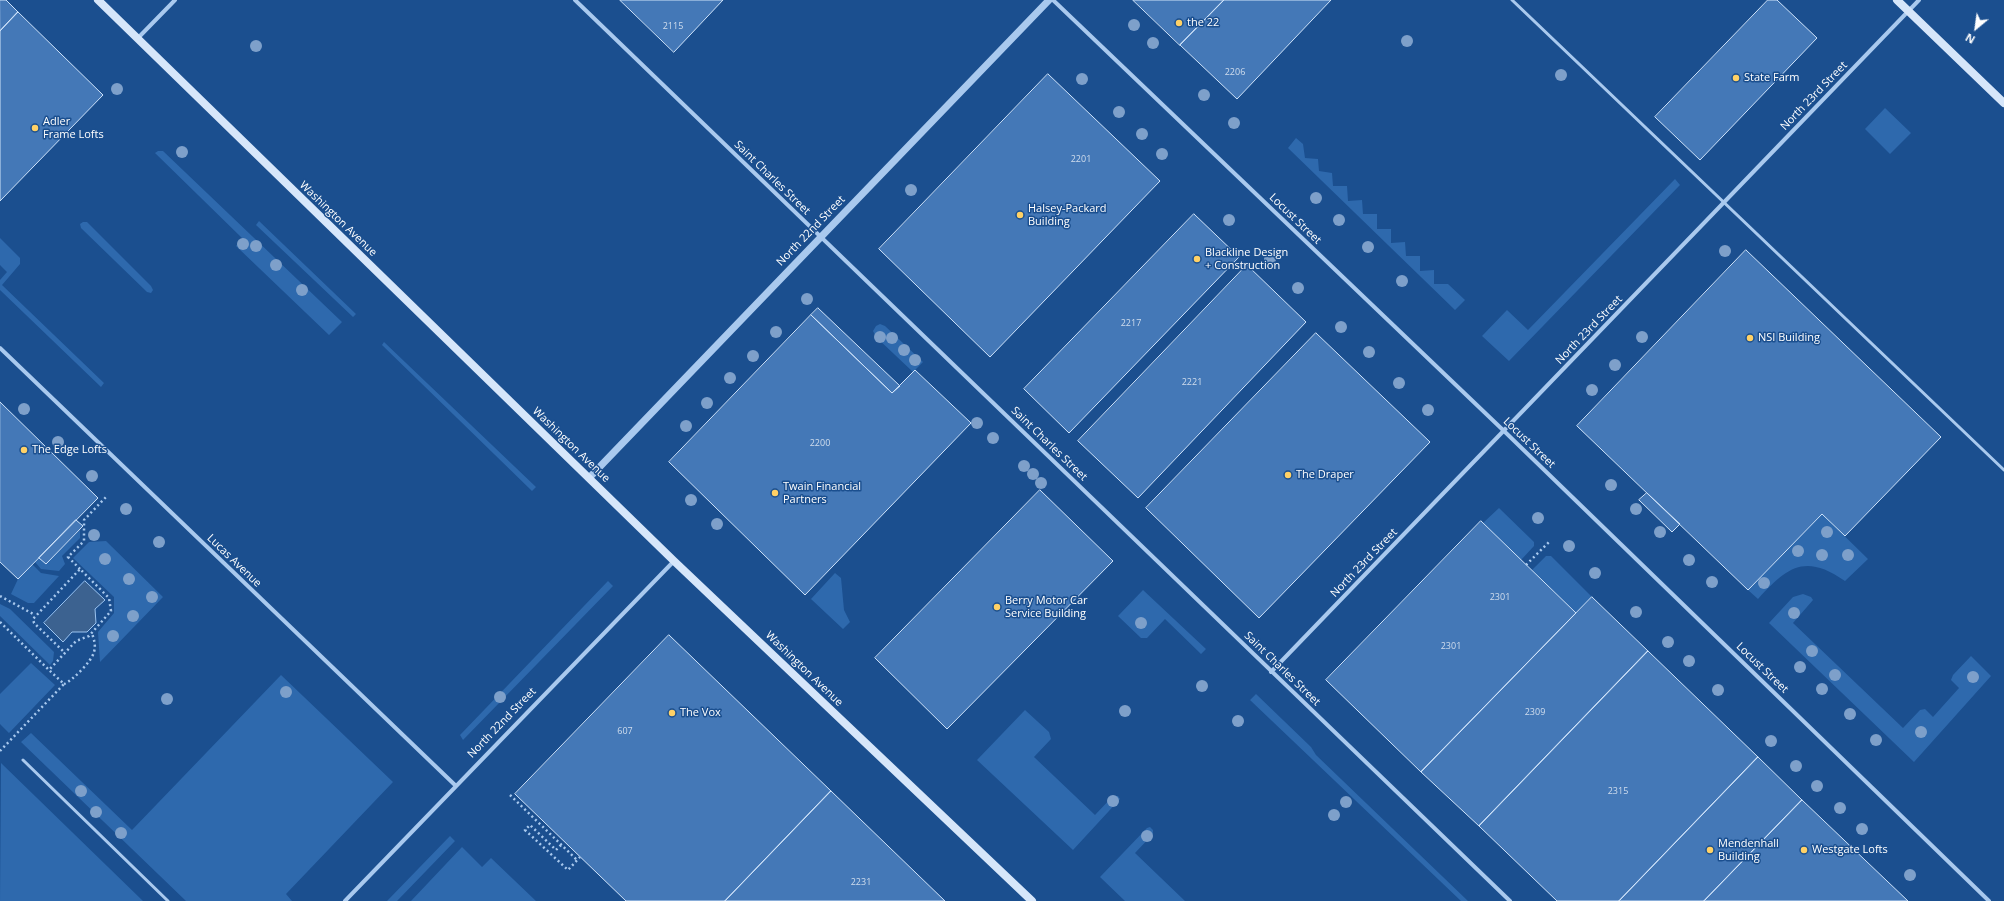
<!DOCTYPE html>
<html>
<head>
<meta charset="utf-8">
<style>
  body { margin:0 }
  #map { position:relative; width:2004px; height:901px; overflow:hidden; background:#1b4f8f; font-family:"Open Sans",sans-serif }
  canvas { display:block }
  .north { position:absolute; left:1956px; top:8px; width:40px; height:40px; -webkit-text-stroke:3px #1b4f8f; paint-order:stroke; rotate:209deg; font-size:11px; font-weight:700; line-height:16px; text-align:center; color:#fff }
  .north::after { content:''; display:block; margin:auto; width:14px; height:18px; background:#fff; clip-path:polygon(50% 0,100% 100%,50% 72%,0 100%) }
</style>
</head>
<body>
<div id="map">
<canvas width="2004" height="901"></canvas>
<div class="north">N</div>
</div>
<script>
const context = document.querySelector('canvas').getContext('2d');
context.lineJoin = 'round';
function fill(path, color) { context.fillStyle = color; context.fill(path, 'evenodd'); }
function stroke(path, color, width, dash) { context.strokeStyle = color; context.lineWidth = width; context.lineCap = dash ? 'butt' : 'round'; context.setLineDash(dash || []); context.stroke(path); }
function label(font, color, halo, rows, align = 'center') {
  context.font = font + ' "Open Sans",sans-serif'; context.lineWidth = 3; context.setLineDash([]); context.textBaseline = 'middle'; context.strokeStyle = halo; context.fillStyle = color; for (const [text, x, y, turn = 0] of rows) {
    context.save(); context.translate(x, y); context.rotate((+turn || 0) * Math.PI / 180); context.textAlign = isNaN(turn) ? turn : align; if (halo) context.strokeText(text, 0, 0); context.fillText(text, 0, 0); context.restore();
  }
}
const green = new Path2D(`
  M1885,108L1911,133L1890,154L1865,129Z
  M1296,138L1303,144L1305,158L1318,159L1319,171L1332,173L1333,186H1347L1348,201L1362,200L1363,214H1377V229H1391V243L1405,242L1406,256H1420V271L1434,270V284H1448L1465,300L1455,310L1288,148Z
  M158,151H163L342,322L329,335L236,246L242,238L155,153Z
  M1675,179L1680,185L1509,361L1482,336L1507,310L1528,330Z
  M259,221L356,314L353,317L256,225Z
  M83,222H87L151,286L153,290L151,293L147,292L81,228L80,224Z
  M0,238L20,258V264L2,285L104,383L101,387L0,290V280L7,272L0,265Z
  M880,324L885,326L923,362L913,372L876,337L873,331L876,326Z
  M384,342L536,487L532,491L382,345Z
  M1499,508L1534,542V546L1521,560L1483,523Z
  M1822,514L1868,559L1845,581C1805,553 1787,567 1758,599L1748,590Z
  M80,530V538L62,556L65,564L59,571L41,569L35,562L39,558L46,564Z
  M106,541L163,597L100,662L98,632L114,613V597L73,558L89,542Z
  M1546,556H1551L1592,597L1576,613L1532,570Z
  M32,564L41,573L59,576L34,603H28L11,594L18,579Z
  M835,573L841,578L844,610L850,622L843,629L811,599Z
  M608,581L613,586L463,740L460,735Z
  M1143,590L1206,649L1201,654L1165,619L1147,638H1141L1118,616Z
  M1803,594L1811,597L1813,600L1793,623L1903,728L1920,710L1925,709L1933,717L1959,688L1951,680L1953,675L1971,656L1991,676L1914,762L1769,623L1793,597Z
  M0,604L10,609L54,652L53,661L50,665L0,616Z
  M31,663L55,685L9,733L0,724V694Z
  M281,675L393,782L286,894L292,901H186L21,742L31,733L132,830Z
  M1256,694L1311,747L1316,755L1468,901H1461L1250,700Z
  M1025,710L1049,732L1051,739L1034,757L1095,815L1113,796H1118L1120,799L1073,850L977,760Z
  M1,763L143,901H0Z
  M1150,827L1153,830V834L1135,853L1185,901H1125L1100,877L1147,828Z
  M450,836L455,841L397,901H387Z
  M462,847L482,867L491,858L536,901H411Z`);
const water = new Path2D(`
  M85,581L105,600L95,609L96,623L87,632H72L63,642L44,623Z`);
const building = new Path2D(`
  M0,0H6L18,12L0,31Z
  M620,0H723L674,52Z
  M1133,0H1224L1180,45Z
  M1224,0H1331L1237,99L1180,45Z
  M1768,0H1777L1817,38L1700,160L1655,117Z
  M18,12L103,95L0,201V31Z
  M1048,74L1160,181L990,357L879,249Z
  M1194,214L1239,257L1069,433L1024,389Z
  M1746,250L1941,437L1845,536L1822,514L1748,590L1577,426Z
  M1247,265L1306,322L1138,498L1078,441Z
  M818,308L900,386L892,393L811,315Z
  M811,315L892,393L915,370L971,423L805,595L669,462Z
  M1316,333L1430,442L1259,618L1146,508Z
  M0,402L98,498L18,579L0,562Z
  M1040,490L1113,561L947,729L875,658Z
  M1647,493L1680,524L1672,532L1639,500Z
  M76,520L83,526L46,564L39,558Z
  M1481,521L1576,613L1421,772L1326,680Z
  M1592,597L1648,651L1479,826L1421,772Z
  M669,635L831,791L725,901H626L515,794Z
  M1648,651L1758,757L1619,901H1557L1479,826Z
  M1758,757L1802,800L1704,901H1619Z
  M831,791L945,901H725Z
  M1802,800L1908,901H1704Z`);
const path = new Path2D(`
  M1526,565L1549,542
  M80,569L68,557L84,541V520L106,497
  M0,596L35,615
  M0,622L49,670
  M64,684C72,681 92,661 94,652C96,645 94,640 92,633
  M0,751L64,684L49,670L76,641L89,636L111,611L109,598L80,569L33,619L34,623L65,653
  M510,795L577,860
  M561,845L556,850L530,825L525,830L568,870L580,857`);
const service = new Path2D(`
  M1512,0L2004,470
  M23,760L168,901`);
const minor = new Path2D(`
  M575,0L1510,901
  M1053,0L1504,431L1989,901
  M138,38L175,0
  M0,348L456,786
  M1271,672L1919,0
  M345,901L674,561`);
const tertiary = new Path2D(`
  M589,478L1049,0`);
const secondary = new Path2D(`
  M98,0L674,561L1032,901
  M1897,0L2004,103`);
const trees = [
  [1134,25],
  [1407,41],
  [1153,43],
  [256,46],
  [1561,75],
  [1082,79],
  [117,89],
  [1204,95],
  [1119,112],
  [1234,123],
  [1142,134],
  [182,152],
  [1162,154],
  [911,190],
  [1316,198],
  [1229,220],
  [1339,220],
  [243,244],
  [256,246],
  [1368,247],
  [1725,251],
  [1270,259],
  [276,265],
  [1402,281],
  [1298,288],
  [302,290],
  [807,299],
  [1341,327],
  [776,332],
  [880,337],
  [1642,337],
  [892,338],
  [904,350],
  [1369,352],
  [753,356],
  [915,360],
  [1615,365],
  [730,378],
  [1399,383],
  [1592,390],
  [707,403],
  [24,409],
  [1428,410],
  [977,423],
  [686,426],
  [993,438],
  [58,442],
  [1024,466],
  [1033,474],
  [92,476],
  [1041,483],
  [1611,485],
  [691,500],
  [126,509],
  [1636,509],
  [1538,518],
  [717,524],
  [1660,532],
  [1827,532],
  [94,535],
  [159,542],
  [1569,546],
  [1798,551],
  [1822,555],
  [1848,555],
  [105,559],
  [1689,560],
  [1595,573],
  [129,579],
  [1712,582],
  [1764,583],
  [152,597],
  [1636,612],
  [1794,613],
  [133,616],
  [1141,623],
  [113,636],
  [1668,642],
  [1812,651],
  [1689,661],
  [1800,667],
  [1835,675],
  [1973,677],
  [1202,686],
  [1822,689],
  [1718,690],
  [286,692],
  [500,697],
  [167,699],
  [1125,711],
  [1850,714],
  [1238,721],
  [1921,732],
  [1876,740],
  [1771,741],
  [1796,766],
  [1817,786],
  [81,791],
  [1113,801],
  [1346,802],
  [1840,808],
  [96,812],
  [1334,815],
  [1862,829],
  [121,833],
  [1147,836],
  [1910,875]
];
const markers = [
  [1179,23,4,"#ffd166"],
  [1736,78,4,"#ffd166"],
  [35,128,4,"#ffd166"],
  [1020,215,4,"#ffd166"],
  [1197,259,4,"#ffd166"],
  [1750,338,4,"#ffd166"],
  [24,450,4,"#ffd166"],
  [1288,475,4,"#ffd166"],
  [775,493,4,"#ffd166"],
  [997,607,4,"#ffd166"],
  [672,713,4,"#ffd166"],
  [1710,850,4,"#ffd166"],
  [1804,850,4,"#ffd166"]
];
const numberNames = [
  ["2115",673,26],
  ["2206",1235,72],
  ["2201",1081,159],
  ["2217",1131,323],
  ["2221",1192,382],
  ["2200",820,443],
  ["2301",1500,597],
  ["2301",1451,646],
  ["2309",1535,712],
  ["607",625,731],
  ["2315",1618,791],
  ["2231",861,882]
];
const poiNames = [
  ["the 22",1187,23],
  ["State Farm",1744,78],
  ["Adler",43,122],
  ["Frame Lofts",43,135],
  ["Halsey-Packard",1028,209],
  ["Building",1028,222],
  ["Blackline Design",1205,253],
  ["+ Construction",1205,266],
  ["NSI Building",1758,338],
  ["The Edge Lofts",32,450],
  ["The Draper",1296,475],
  ["Twain Financial",783,487],
  ["Partners",783,500],
  ["Berry Motor Car",1005,601],
  ["Service Building",1005,614],
  ["The Vox",680,713],
  ["Mendenhall",1718,844],
  ["Building",1718,857],
  ["Westgate Lofts",1812,850]
];
const streetNames = [
  ["North 23rd Street",1814,96,-46],
  ["Saint Charles Street",772,178,44],
  ["Washington Avenue",338,219,44],
  ["Locust Street",1295,219,44],
  ["North 22nd Street",811,231,-46],
  ["North 23rd Street",1589,330,-46],
  ["Locust Street",1529,443,44],
  ["Saint Charles Street",1049,444,44],
  ["Washington Avenue",571,445,44],
  ["Lucas Avenue",234,561,44],
  ["North 23rd Street",1364,563,-46],
  ["Locust Street",1762,668,44],
  ["Washington Avenue",804,669,44],
  ["Saint Charles Street",1282,669,44],
  ["North 22nd Street",502,723,-46]
];
fill(green, '#2e69ad');
fill(water, '#3c6290');
stroke(water, '#9cc4f0', 1);
fill(building, '#4478b7');
stroke(building, '#cfe3fa', 1);
stroke(path, '#a9c9ee', 2.5, [2, 3]);
stroke(service, '#a9c9ee', 3);
stroke(minor, '#a9c9ee', 4);
stroke(tertiary, '#a9c9ee', 7);
stroke(secondary, '#d6e6fa', 8);
context.fillStyle = '#7ea0ca';
for (const [x, y] of trees) { context.beginPath(); context.arc(x, y, 6, 0, 2 * Math.PI); context.fill(); }
for (const [x, y, r, color] of markers) { const dot = new Path2D(); dot.arc(x, y, r, 0, 2 * Math.PI); context.fillStyle = color; context.fill(dot); stroke(dot, '#1b4f8f', 1.5); }
label('9px', '#d0dded', null, numberNames);
label('11px', '#fff', '#1b4f8f', poiNames, 'left');
label('11px', '#fff', '#1b4f8f', streetNames);
</script>
</body>
</html>
